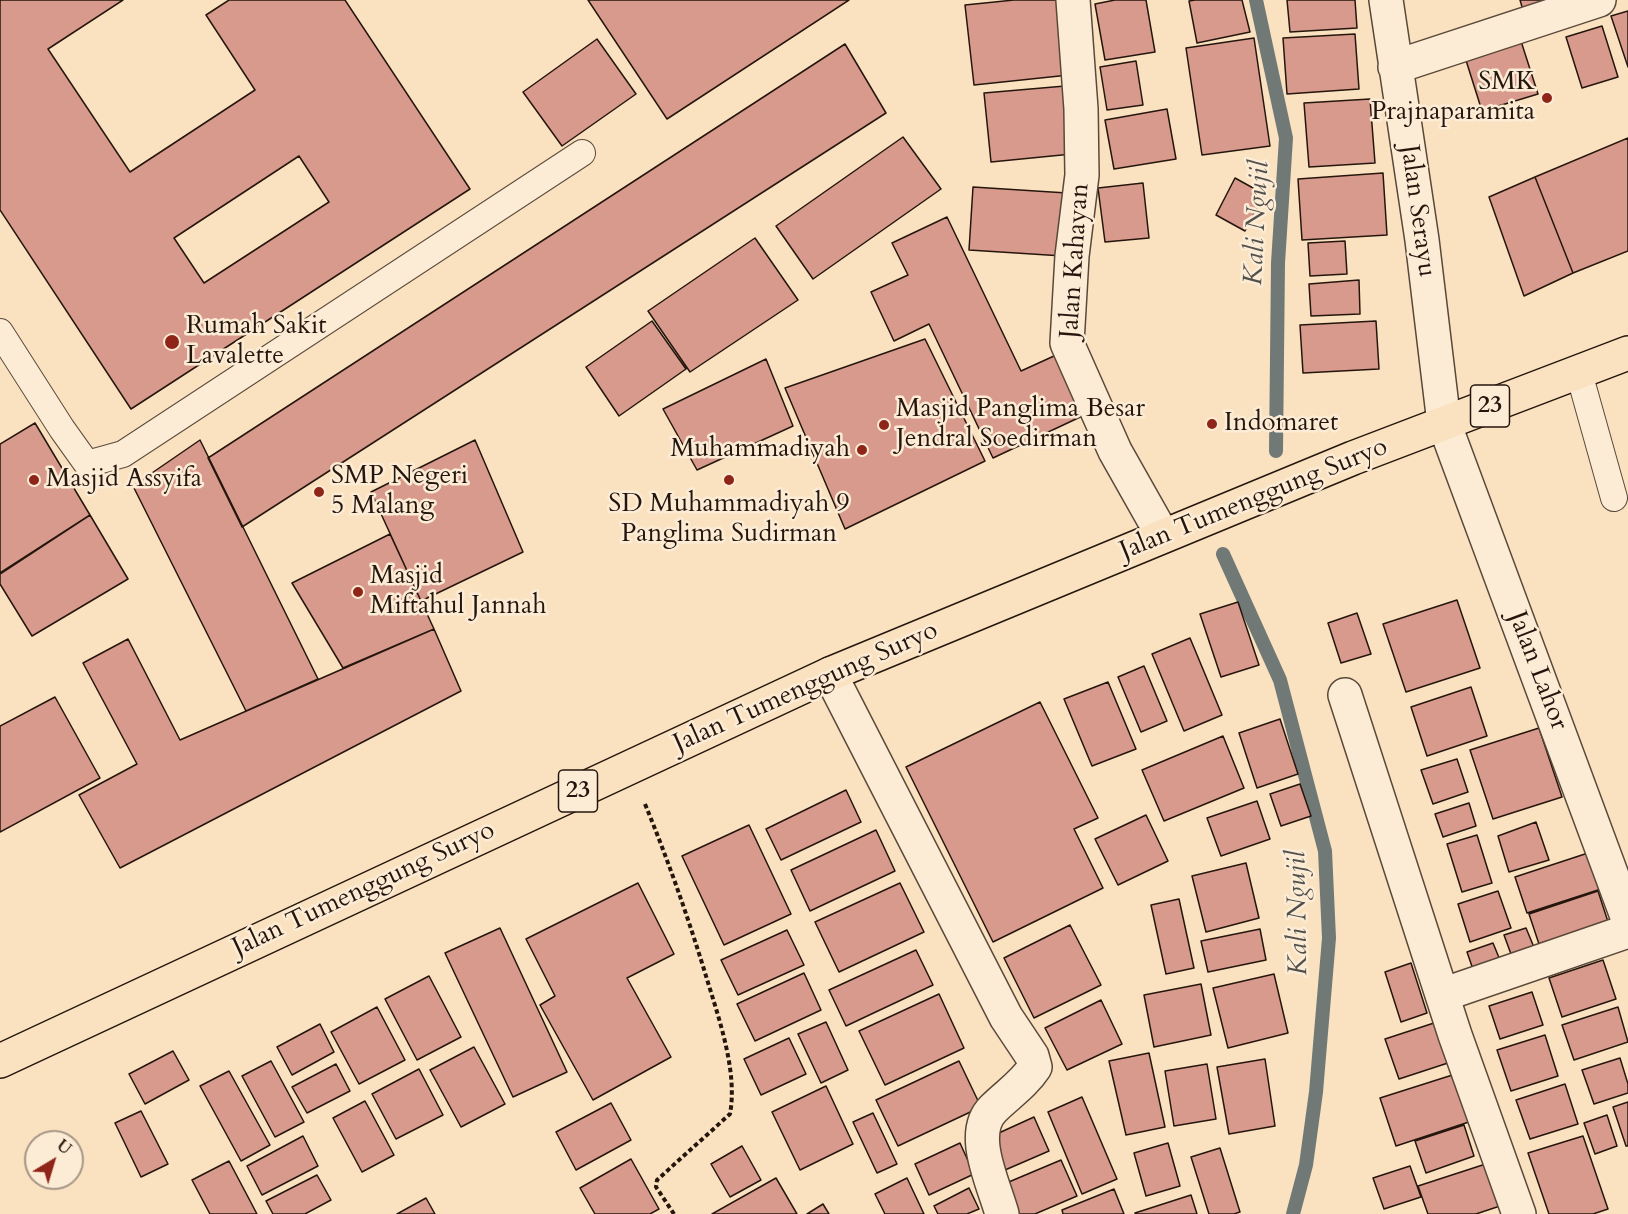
<!DOCTYPE html>
<html>
<head>
<meta charset="utf-8">
<style>
  body { margin:0 }
  #map { position:relative; width:1628px; height:1214px; overflow:hidden; background:#fae2c0; font-family:Cardo,serif }
  canvas { display:block }
  .north { position:absolute; left:24px; top:1130px; width:60px; height:60px; box-sizing:border-box; background:#fcecd6; border:2px solid #a69686; border-radius:50%; rotate:38deg; font-size:16px; font-weight:700; line-height:24px; text-align:center; color:#25160d }
  .north::after { content:''; display:block; margin:auto; width:21px; height:27px; background:#8f2418; clip-path:polygon(50% 0,100% 100%,50% 72%,0 100%) }
</style>
</head>
<body>
<div id="map">
<canvas width="1628" height="1214"></canvas>
<div class="north">U</div>
</div>
<script>
const context = document.querySelector('canvas').getContext('2d');
context.lineJoin = 'round';
function stroke(path, color, width, dash) { context.strokeStyle = color; context.lineWidth = width; context.lineCap = dash ? 'butt' : 'round'; context.setLineDash(dash || []); context.stroke(path); }
function fill(path, color) { context.fillStyle = color; context.fill(path, 'evenodd'); }
function label(font, color, halo, rows, align = 'center') {
  context.font = font + ' Cardo,serif'; context.lineWidth = 5; context.setLineDash([]); context.textBaseline = 'middle'; context.strokeStyle = halo; context.fillStyle = color; for (const [text, x, y, turn = 0] of rows) {
    context.save(); context.translate(x, y); context.rotate((+turn || 0) * Math.PI / 180); context.textAlign = isNaN(turn) ? turn : align; if (halo) context.strokeText(text, 0, 0); context.fillText(text, 0, 0); context.restore();
  }
}
const stream = new Path2D(`
  M1256,0L1286,138L1278,263L1276,451
  M1223,554L1280,680L1325,851L1329,938L1316,1092L1306,1165L1293,1214`);
const building = new Path2D(`
  M0,0H123L48,49L130,172L255,90L206,15L229,0H345L470,189L131,409L0,210ZM299,156L329,202L204,283L174,238Z
  M588,0H849L667,119Z
  M1014,0H1060L1069,75L974,85L965,5Z
  M1115,0H1146L1155,52L1105,60L1095,4Z
  M1195,0H1242L1250,32L1197,43L1189,1Z
  M1287,0H1355L1357,28L1290,32Z
  M1520,0H1550L1525,17Z
  M1628,11V67L1611,16Z
  M1602,26L1618,77L1582,88L1566,37Z
  M1355,34L1359,89L1287,94L1283,38Z
  M1254,38L1270,146L1202,155L1186,48Z
  M1520,38L1538,94L1482,111L1464,54Z
  M597,39L636,94L562,146L523,92Z
  M845,44L886,113L242,527L208,458Z
  M1136,61L1143,105L1107,110L1100,67Z
  M1065,86L1072,154L991,162L984,93Z
  M1370,99L1375,163L1309,167L1304,103Z
  M1167,109L1176,159L1114,169L1105,120Z
  M903,137L941,189L813,279L776,226Z
  M1628,138V251L1573,273L1535,177Z
  M1383,173L1387,235L1302,240L1298,179Z
  M1535,177L1573,273L1524,296L1489,197Z
  M1235,178L1264,194L1245,231L1216,215Z
  M1143,183L1149,238L1105,242L1098,188Z
  M973,187L1067,193L1063,256L969,250Z
  M947,217L1021,371L1065,351L1093,411L993,458L929,324L894,341L871,292L908,275L892,243Z
  M755,238L798,300L690,372L648,311Z
  M1345,241L1347,274L1310,276L1308,243Z
  M1359,280L1360,314L1311,316L1309,284Z
  M652,321L686,369L619,416L586,367Z
  M1376,321L1379,369L1303,373L1300,325Z
  M925,339L985,461L845,529L785,388Z
  M766,359L793,426L697,470L663,409Z
  M35,423L90,515L0,573V444Z
  M200,440L318,679L246,711L133,486Z
  M475,440L523,552L421,601L371,492Z
  M90,515L128,579L32,636L0,584V574Z
  M390,534L434,629L343,668L292,583Z
  M1457,600L1480,668L1406,692L1383,624Z
  M1238,602L1259,665L1221,677L1200,614Z
  M1357,613L1371,654L1341,663L1328,623Z
  M434,629L461,691L120,868L79,795L137,764L83,663L128,639L180,740Z
  M1190,638L1222,715L1184,731L1152,654Z
  M1144,666L1167,721L1141,732L1118,677Z
  M1108,682L1136,749L1092,766L1064,699Z
  M1471,687L1487,736L1427,756L1411,707Z
  M55,697L100,778L0,832V726Z
  M1040,702L1098,818L1074,829L1103,888L993,942L906,767Z
  M1280,719L1298,774L1257,788L1239,733Z
  M1539,728L1562,797L1493,819L1470,750Z
  M1223,736L1244,788L1164,821L1142,770Z
  M1457,759L1468,792L1433,804L1421,770Z
  M1300,784L1311,816L1281,826L1270,794Z
  M846,790L861,822L781,860L766,829Z
  M1257,801L1270,839L1221,856L1207,818Z
  M1469,803L1476,826L1443,837L1435,814Z
  M1146,815L1168,861L1118,885L1095,839Z
  M1536,822L1549,860L1509,872L1498,836Z
  M749,825L791,914L724,945L682,856Z
  M876,830L895,871L810,911L791,870Z
  M1477,835L1492,883L1462,892L1447,844Z
  M1588,853L1601,889L1527,913L1515,877Z
  M1246,863L1259,918L1206,932L1192,876Z
  M638,883L674,954L627,978L671,1057L593,1100L540,1005L555,996L526,939Z
  M900,883L924,932L839,972L815,922Z
  M1498,891L1511,928L1470,942L1458,904Z
  M1598,891L1611,931L1542,953L1529,914Z
  M1179,899L1194,968L1166,974L1151,905Z
  M1070,925L1101,985L1034,1018L1004,958Z
  M500,928L567,1072L513,1097L445,953Z
  M1526,928L1538,957L1515,965L1504,935Z
  M1260,929L1266,960L1208,972L1201,941Z
  M787,930L804,965L738,995L721,960Z
  M1493,943L1502,965L1475,975L1467,952Z
  M916,950L933,985L846,1026L829,990Z
  M1603,960L1616,999L1562,1017L1549,978Z
  M1411,963L1427,1013L1401,1022L1385,972Z
  M804,973L821,1010L755,1041L737,1004Z
  M1274,974L1288,1033L1228,1048L1213,988Z
  M429,976L461,1037L417,1060L385,999Z
  M1201,984L1211,1035L1154,1047L1144,995Z
  M1532,992L1543,1025L1500,1039L1489,1006Z
  M939,994L964,1048L885,1085L859,1031Z
  M1101,1000L1122,1044L1067,1070L1045,1028Z
  M377,1007L405,1060L359,1084L331,1032Z
  M1618,1007L1628,1042L1574,1060L1562,1025Z
  M826,1022L848,1070L821,1083L798,1034Z
  M1437,1022L1451,1062L1399,1079L1385,1039Z
  M320,1024L334,1052L292,1075L277,1047Z
  M1545,1035L1558,1076L1511,1091L1497,1050Z
  M789,1038L806,1074L761,1095L744,1059Z
  M474,1047L505,1104L461,1127L430,1070Z
  M173,1051L189,1080L145,1104L129,1074Z
  M1149,1053L1165,1127L1126,1135L1109,1061Z
  M1620,1058L1628,1084V1093L1594,1104L1582,1070Z
  M1265,1059L1275,1126L1229,1134L1217,1067Z
  M271,1061L304,1122L275,1137L242,1076Z
  M959,1061L981,1107L898,1146L876,1100Z
  M336,1064L350,1091L307,1113L292,1087Z
  M1207,1064L1216,1119L1174,1126L1165,1071Z
  M419,1069L443,1115L396,1139L372,1094Z
  M229,1071L270,1145L241,1161L200,1086Z
  M1465,1071L1481,1118L1396,1146L1380,1098Z
  M1565,1084L1578,1124L1530,1139L1516,1100Z
  M826,1086L853,1144L800,1170L772,1112Z
  M1082,1097L1117,1179L1082,1194L1048,1112Z
  M365,1101L394,1155L362,1172L333,1118Z
  M1628,1102V1146H1626L1613,1107Z
  M611,1103L631,1140L576,1170L556,1132Z
  M141,1111L168,1164L141,1177L115,1123Z
  M873,1113L897,1164L877,1173L853,1122Z
  M1607,1115L1617,1146L1595,1154L1584,1123Z
  M1034,1117L1049,1151L1005,1170L990,1137Z
  M1464,1125L1474,1156L1426,1173L1415,1141Z
  M303,1136L318,1166L262,1195L247,1166Z
  M1583,1136L1608,1209L1593,1214H1549L1528,1153Z
  M960,1143L974,1174L929,1195L915,1164Z
  M1168,1143L1180,1186L1146,1196L1134,1153Z
  M742,1146L761,1180L730,1197L711,1164Z
  M1220,1148L1240,1212L1234,1214H1209L1191,1157Z
  M631,1159L659,1209L650,1214H595L580,1188Z
  M1061,1160L1077,1196L1035,1214H1017L1004,1184Z
  M1498,1160L1512,1202L1476,1214H1428L1418,1186Z
  M229,1161L257,1214H210L192,1180Z
  M1410,1166L1421,1197L1384,1209L1373,1178Z
  M317,1175L331,1200L305,1214H273L266,1201Z
  M776,1178L797,1214H712Z
  M907,1178L924,1214H885L875,1194Z
  M969,1188L979,1209L967,1214H938L934,1206Z
  M1114,1189L1124,1214H1063L1062,1210Z
  M1191,1195L1197,1214H1135V1213Z
  M426,1198L435,1214H397Z
  M823,1204L829,1214H807Z`);
const path = new Path2D(`
  M645,804C668,860 688,917 706,976C718,1016 738,1071 730,1114L657,1180L656,1187L674,1214`);
const lane = new Path2D(`
  M0,332L62,429L87,464L123,454L582,153
  M1579,373L1614,498`);
const street = new Path2D(`
  M1073,0L1081,109L1082,175L1072,256L1067,343L1115,451L1163,536
  M1386,0L1422,240L1444,423L1628,919
  M1395,67L1599,0
  M830,674L1006,1017L1032,1056L1035,1067C1023,1085 1008,1094 993,1109C968,1134 994,1184 1002,1214
  M1345,695L1455,1035L1519,1214
  M1442,995L1628,931`);
const highway = new Path2D(`
  M0,1061L830,674L1353,458L1628,353`);
const markers = [
  [1547,98,6,"#8f2418"],
  [172,342,8,"#8f2418"],
  [1212,424,6,"#8f2418"],
  [884,425,6,"#8f2418"],
  [862,450,6,"#8f2418"],
  [34,480,6,"#8f2418"],
  [729,480,6,"#8f2418"],
  [319,492,6,"#8f2418"],
  [358,592,6,"#8f2418"]
];
const shields = [
  [1490,406,39],
  [578,791,39]
];
const shieldNames = [
  ["23",1490,406],
  ["23",578,791]
];
const poiNames = [
  ["SMK",1535,83,"right"],
  ["Prajnaparamita",1535,113,"right"],
  ["Rumah Sakit",186,327],
  ["Lavalette",186,357],
  ["Masjid Panglima Besar",896,410],
  ["Jendral Soedirman",896,440],
  ["Indomaret",1224,424],
  ["Muhammadiyah",850,450,"right"],
  ["SMP Negeri",331,477],
  ["5 Malang",331,507],
  ["Masjid Assyifa",46,480],
  ["SD Muhammadiyah 9",729,505,"center"],
  ["Panglima Sudirman",729,535,"center"],
  ["Masjid",370,577],
  ["Miftahul Jannah",370,607]
];
const streetNames = [
  ["Jalan Serayu",1417,211,82],
  ["Jalan Kahayan",1076,261,-86],
  ["Jalan Tumenggung Suryo",1254,500,-22],
  ["Jalan Lahor",1537,671,69],
  ["Jalan Tumenggung Suryo",806,688,-24],
  ["Jalan Tumenggung Suryo",364,890,-25]
];
const waterNames = [
  ["Kali Ngujil",1258,223,-87],
  ["Kali Ngujil",1299,913,-91]
];
stroke(stream, '#717977', 14);
fill(building, '#d89a8c');
stroke(building, '#25160d', 1.5);
stroke(lane, '#5a493a', 28);
stroke(street, '#5a493a', 36);
stroke(highway, '#25160d', 36);
stroke(path, '#25160d', 4, [4.5, 3]);
stroke(lane, '#fcecd6', 26);
stroke(street, '#fcecd6', 33);
stroke(highway, '#fae2c0', 33);
for (const [x, y, r, color] of markers) { const dot = new Path2D(); dot.arc(x, y, r, 0, 2 * Math.PI); context.fillStyle = color; context.fill(dot); stroke(dot, '#fcecd6', 2); }
for (const [x, y, w] of shields) { const box = new Path2D(); box.roundRect(x - w / 2, y - 21, w, 42, 4.5); context.fillStyle = '#fcecd6'; context.fill(box); stroke(box, '#25160d', 1.5); }
label('bold 24px', '#25160d', null, shieldNames);
label('26px', '#25160d', '#fcecd6', poiNames, 'left');
label('26px', '#25160d', '#fcecd6', streetNames);
label('italic 27px', '#51504b', '#fcecd6', waterNames);
</script>
</body>
</html>
